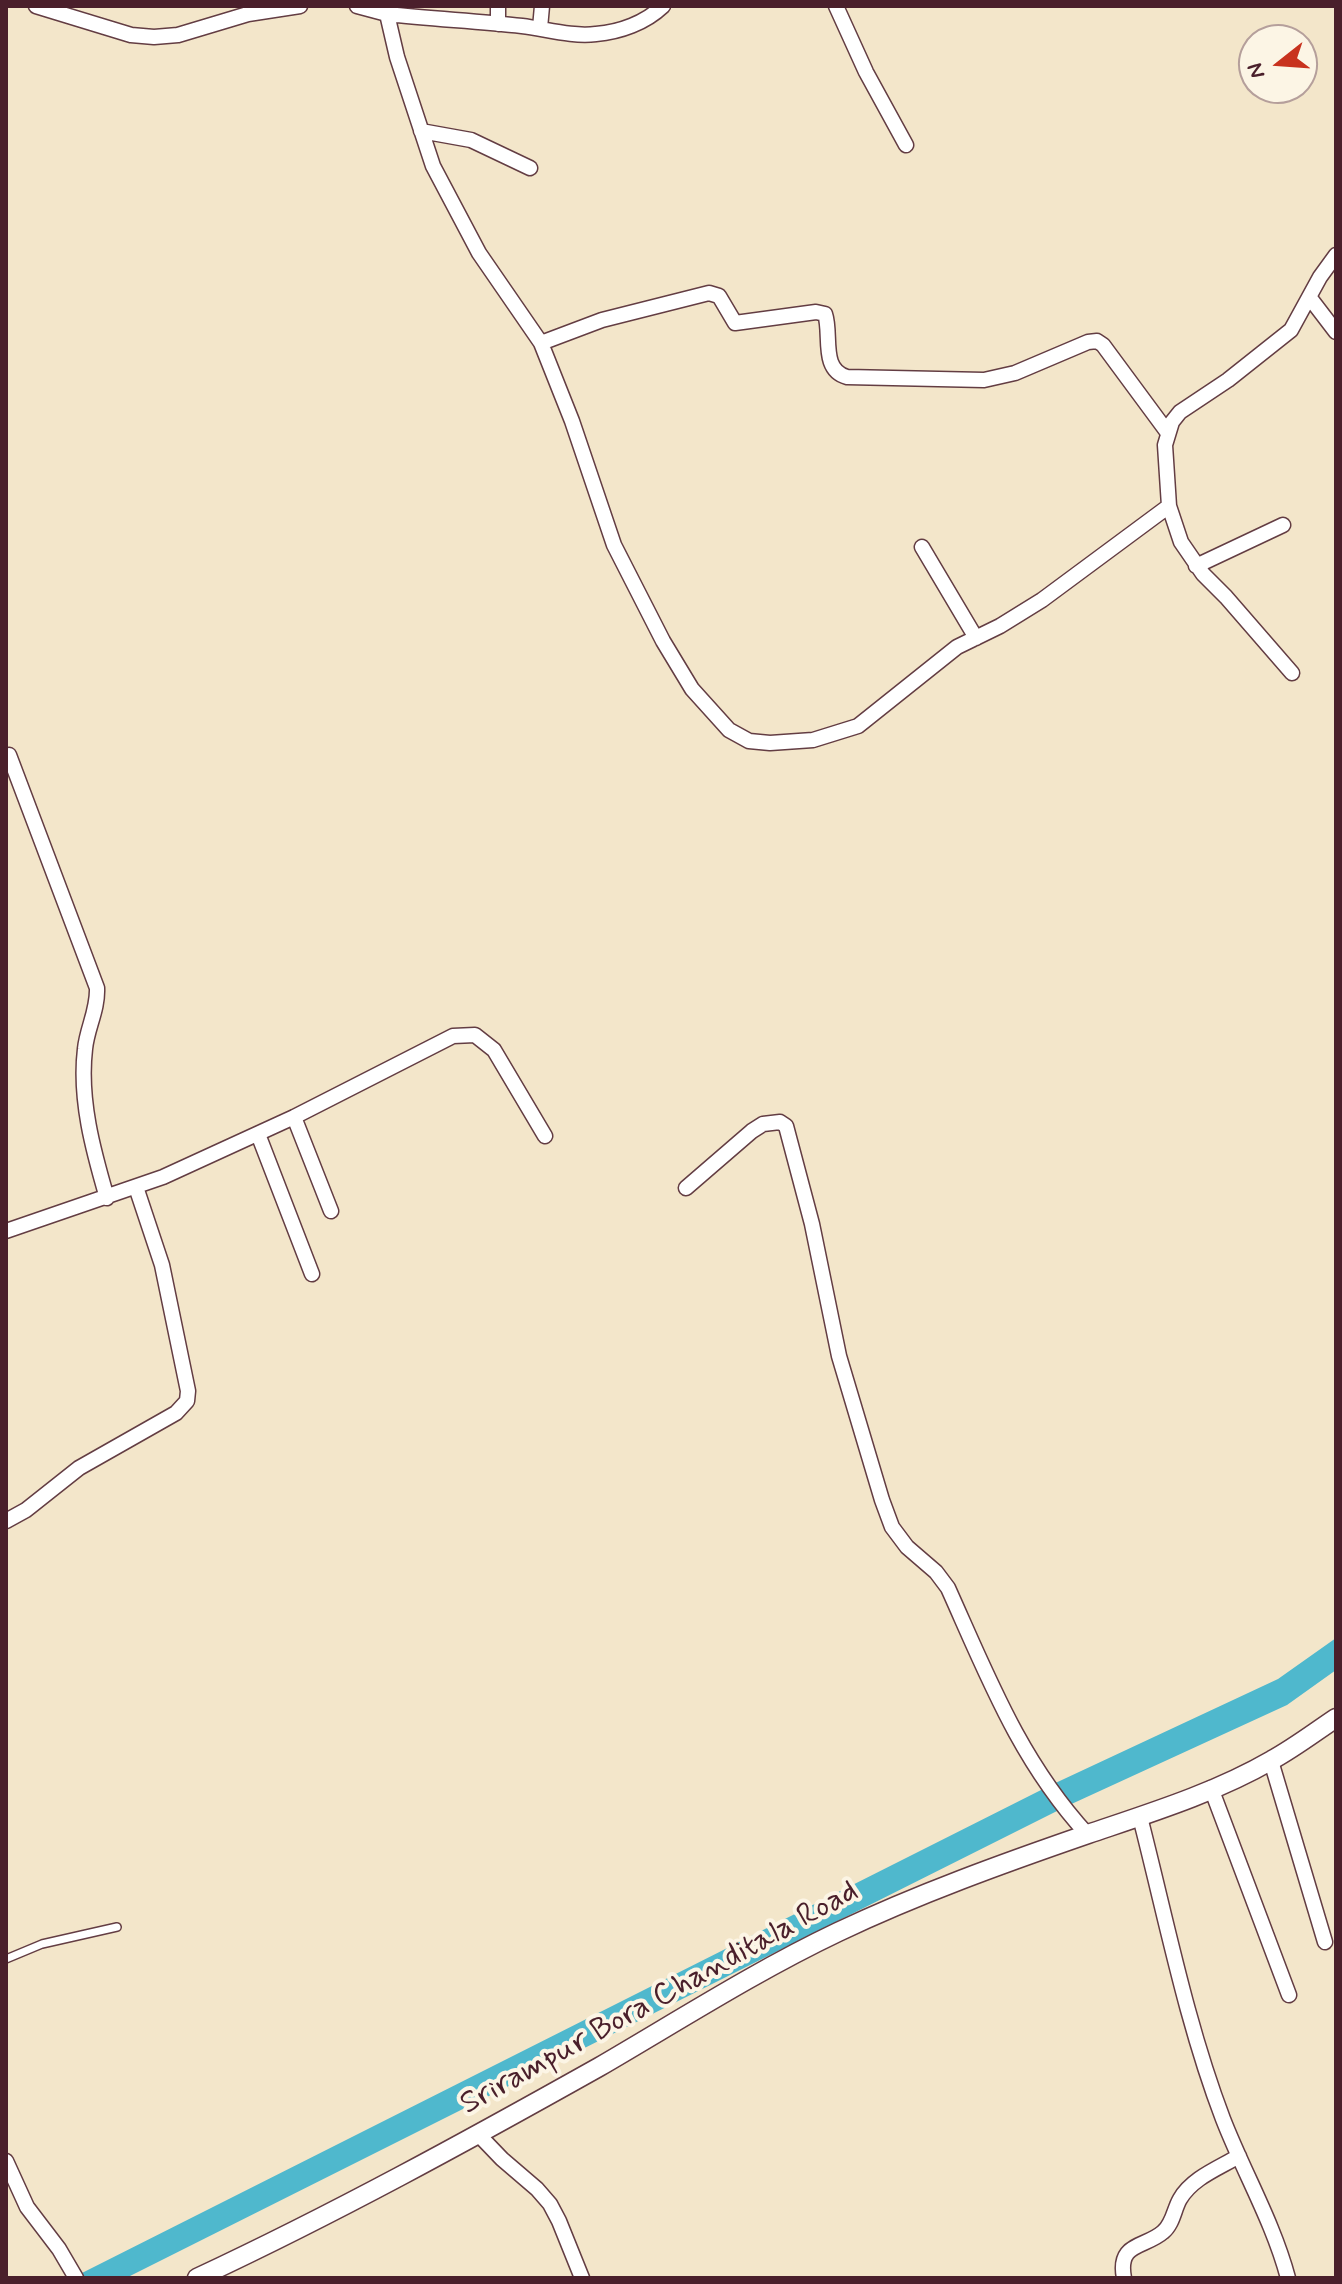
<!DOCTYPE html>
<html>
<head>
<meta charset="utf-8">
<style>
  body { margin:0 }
  #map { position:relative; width:1342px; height:2284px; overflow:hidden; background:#f3e6ca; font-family:Mynerve,sans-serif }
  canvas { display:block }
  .frame { position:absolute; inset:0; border:8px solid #4a1f2b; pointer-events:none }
  .north { position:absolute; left:1238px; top:24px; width:80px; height:80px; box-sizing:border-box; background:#fcf5e5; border:2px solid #b59f9b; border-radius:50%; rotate:253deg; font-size:22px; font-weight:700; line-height:32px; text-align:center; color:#4a1f2b }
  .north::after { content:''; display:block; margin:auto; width:28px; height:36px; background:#c8321e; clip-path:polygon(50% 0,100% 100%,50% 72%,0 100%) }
</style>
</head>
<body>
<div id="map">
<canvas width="1342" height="2284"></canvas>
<div class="frame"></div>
<div class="north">N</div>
</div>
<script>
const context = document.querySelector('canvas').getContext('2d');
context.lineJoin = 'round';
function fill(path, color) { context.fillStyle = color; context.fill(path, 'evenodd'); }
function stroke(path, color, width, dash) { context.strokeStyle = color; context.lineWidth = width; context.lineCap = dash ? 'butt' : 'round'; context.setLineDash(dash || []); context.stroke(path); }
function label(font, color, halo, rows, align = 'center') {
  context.font = font + ' Mynerve,sans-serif'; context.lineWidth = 8; context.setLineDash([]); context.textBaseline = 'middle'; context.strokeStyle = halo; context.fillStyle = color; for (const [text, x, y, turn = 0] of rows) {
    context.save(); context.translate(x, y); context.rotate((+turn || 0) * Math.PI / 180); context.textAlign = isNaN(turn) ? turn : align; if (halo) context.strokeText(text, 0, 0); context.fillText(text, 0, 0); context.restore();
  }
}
const water = new Path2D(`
  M1336,1638V1670L1287,1705L1065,1807L126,2278H72L1049,1786L1278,1679Z`);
const service = new Path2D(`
  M6,1959L42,1944L117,1927`);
const minor = new Path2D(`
  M36,6L131,35L154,37L178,35L248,14L300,6
  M357,6L387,14
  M498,6V24
  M663,6C645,23 620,32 596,34C572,37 546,29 522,26C477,21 432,19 387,14L397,57L433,166L479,253L541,343L572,421L614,545L663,641L692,689L729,730L749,741L770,743L813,740L858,726L957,647L1000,626L1042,600L1169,506
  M836,6L866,72L906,145
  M540,28L542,6
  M421,131L471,140L530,168
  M1310,298L1336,332
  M541,343L602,320L709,293L719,296L735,323L816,312L825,314C832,334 820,370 847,377L984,380L1015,373L1088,342L1097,341L1103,345L1168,433
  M922,547L976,638
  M1196,566L1283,525
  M1292,673L1226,597L1203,574L1181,542L1169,506L1165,445L1172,422L1180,412L1228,380L1291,330L1320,277L1336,255
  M9,755L97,988C98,1010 87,1028 85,1049C79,1099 93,1150 107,1198
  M294,1117L331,1211
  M258,1134L312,1274
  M686,1188L752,1131L763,1124L780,1122L786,1126L812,1224L839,1356L882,1500L892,1527L907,1547L936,1572L948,1588C988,1677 1020,1761 1087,1834
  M6,1231L163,1177L294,1117L453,1036L475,1035L494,1050L545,1136
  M6,1521L26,1510L79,1468L176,1413L187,1401L188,1391L162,1265L136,1187
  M1271,1761L1325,1942
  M1211,1788L1289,1995
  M1140,1817C1166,1918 1186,2022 1223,2119C1244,2173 1273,2222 1288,2278
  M478,2134L502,2159L537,2189L550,2204L559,2221L582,2278
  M6,2161L27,2207L59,2249L76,2278
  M1124,2278C1117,2242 1145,2248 1163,2232C1173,2224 1174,2209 1180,2199C1192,2178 1219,2168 1239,2156`);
const tertiary = new Path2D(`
  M197,2278C334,2214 467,2141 599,2067C678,2021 756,1971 838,1932C918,1894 1004,1863 1088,1834C1150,1813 1215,1793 1272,1760C1294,1748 1315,1732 1336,1718`);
const streetNames = [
  ["Srirampur Bora Chanditala Road",660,1999,-29]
];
fill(water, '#4fb8cd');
stroke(service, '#633d43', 10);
stroke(minor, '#633d43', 17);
stroke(tertiary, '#633d43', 21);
stroke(service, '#fff', 7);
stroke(minor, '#fff', 14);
stroke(tertiary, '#fff', 18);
label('32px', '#4a1f2b', '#fcf5e5', streetNames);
</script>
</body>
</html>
